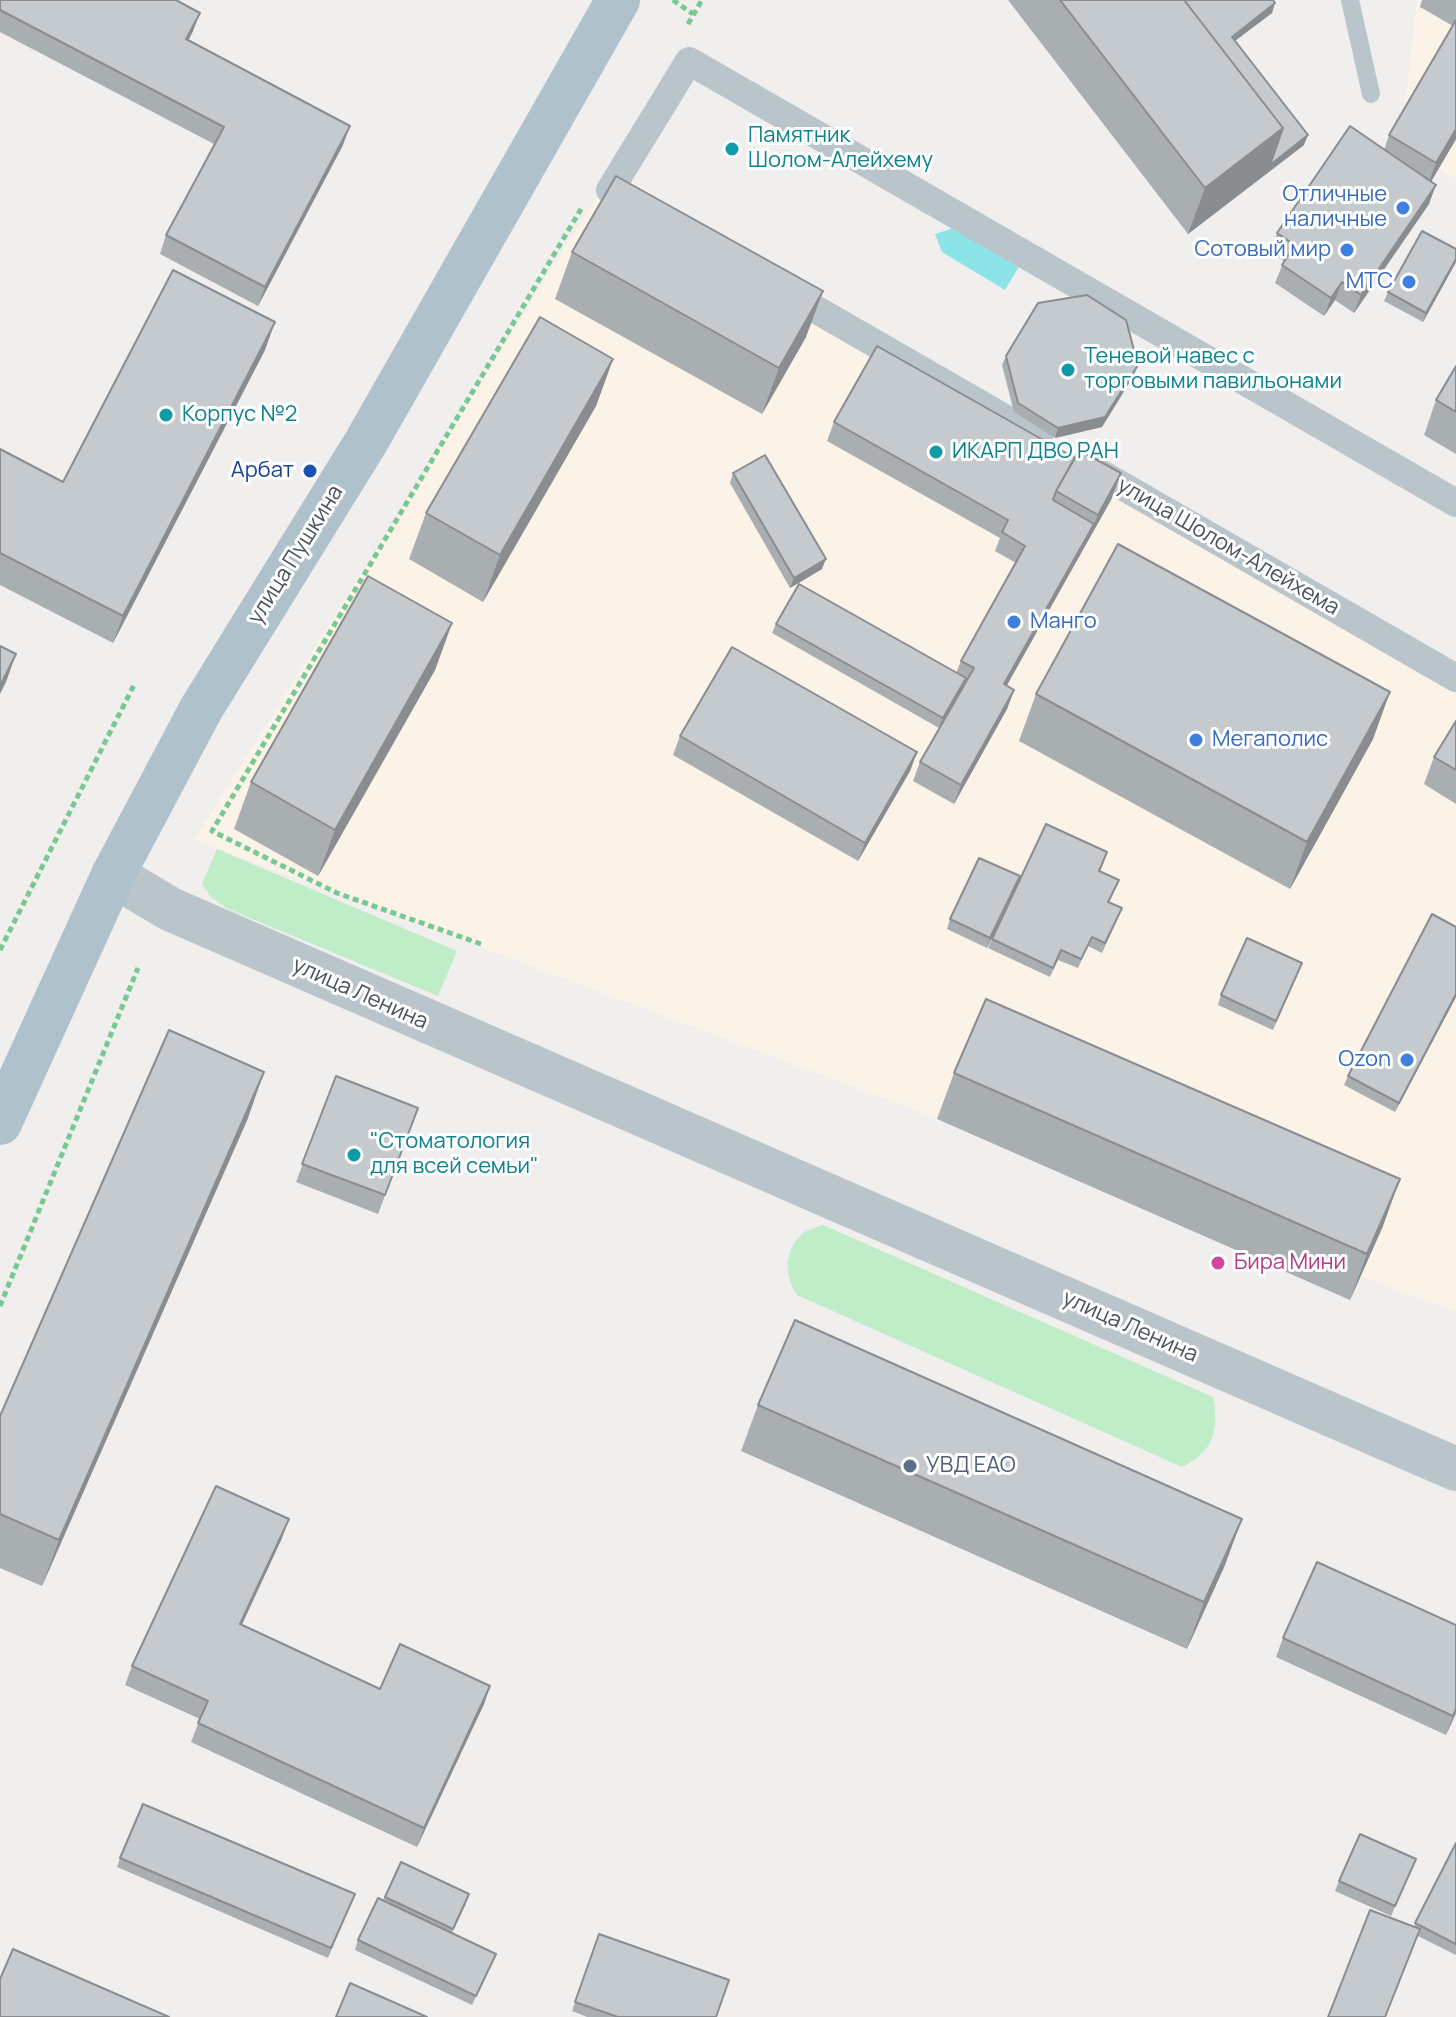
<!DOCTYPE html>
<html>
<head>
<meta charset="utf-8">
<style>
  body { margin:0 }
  canvas { display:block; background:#f1eeee }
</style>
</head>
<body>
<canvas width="1456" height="2017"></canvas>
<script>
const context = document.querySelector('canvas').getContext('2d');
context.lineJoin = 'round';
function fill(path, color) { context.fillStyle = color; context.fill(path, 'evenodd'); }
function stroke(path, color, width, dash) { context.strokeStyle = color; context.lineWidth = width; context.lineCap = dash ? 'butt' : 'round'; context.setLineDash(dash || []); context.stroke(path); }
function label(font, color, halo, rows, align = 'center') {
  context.font = font + ' Manrope,sans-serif'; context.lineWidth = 6; context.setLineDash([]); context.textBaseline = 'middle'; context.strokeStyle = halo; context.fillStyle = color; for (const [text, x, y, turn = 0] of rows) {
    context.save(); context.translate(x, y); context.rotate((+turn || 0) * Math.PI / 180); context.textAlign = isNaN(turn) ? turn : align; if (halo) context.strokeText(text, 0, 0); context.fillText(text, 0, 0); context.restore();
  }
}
const commercial = new Path2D(`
  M1417,0H1456V179L1400,147Z
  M613,171L1456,671V1312L194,840Z`);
const green = new Path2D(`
  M217,849L457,951L438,996L228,909L211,897L202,884Z
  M823,1225L1213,1397C1219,1431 1214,1451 1182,1467L797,1295C784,1275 783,1249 805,1232C810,1229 818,1227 823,1225Z`);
const water = new Path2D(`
  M957,227L1020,265L1005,290L942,252L935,234Z`);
const path = new Path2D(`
  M673,0L693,14
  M688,24L702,0
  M481,944L337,893L212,831L581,209
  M0,950L135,683
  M0,1306L138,968`);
const service = new Path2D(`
  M1350,0L1371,94`);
const pedestrian = new Path2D(`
  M627,200L610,190L689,61L1456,503
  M784,291L1039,438
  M1086,465L1456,678`);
const tertiary = new Path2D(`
  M113,875L170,909L1456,1469`);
const primary = new Path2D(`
  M0,1123L113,875L201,709L366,442L618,0`);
const wall = new Path2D(`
  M0,0L193,31L188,41L343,145L258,306L160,254L166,235L214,144L0,32Z
  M1008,0H1273L1272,13L1235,41L1304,145L1188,234Z
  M1422,0H1456V139L1431,182L1429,204L1354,313L1335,300L1324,316L1275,283L1284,261L1270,252L1277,233L1384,150L1389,135L1453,26L1420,7Z
  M1456,249V262L1423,322L1384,301L1388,292Z
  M572,252L806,337L762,414L555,299Z
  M265,350L113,643L0,585V449L63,482Z
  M1006,356L1134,375L1102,427L1055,438L1014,412L1002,365Z
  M613,359L596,406L483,602L409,559L426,513Z
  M1456,366V454L1424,435L1436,400Z
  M834,422L1075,458L1121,473L1111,500L1006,685L1014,690L1007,709L954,804L913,781L920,762L964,685L939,728L772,633L776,624L956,673L961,661L1016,563L995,551L1000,538L827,441Z
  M733,473L822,569L790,588L730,483Z
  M452,623L435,670L318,876L234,829L251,782Z
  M1389,692L1373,739L1290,889L1019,741L1036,694Z
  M1456,721V804L1424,784L1434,757Z
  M680,736L917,752L910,771L858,861L673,755Z
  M1104,862L1100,871L1119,880L1109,903L1118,918L1102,953L1088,946L1078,968L1058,960L1050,977L988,948L992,939Z
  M1016,886L987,948L947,929L950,919Z
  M1456,927V997L1395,1112L1344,1085L1348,1076Z
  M1302,963L1273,1030L1218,1005L1221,995Z
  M954,1073L1383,1226L1350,1300L937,1119Z
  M336,1076L418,1108L378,1214L296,1182Z
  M248,1118L42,1586L0,1568V1416Z
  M758,1405L1225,1565L1187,1649L741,1451Z
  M282,1538L242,1625L380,1689L490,1686L484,1704L417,1847L191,1742L200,1719L125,1685L132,1666Z
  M1283,1638L1456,1713L1446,1735L1276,1657Z
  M1456,1843V1955L1418,1936L1414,1927Z
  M120,1858L355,1894L328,1958L117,1867Z
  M1416,1859L1391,1916L1335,1891L1339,1881Z
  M401,1862L466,1904L452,1933L496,1954L472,2005L355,1950L358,1940L383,1900Z
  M599,1934L716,2017H587L572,2011Z`);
const shadedWall = new Path2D(`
  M1275,3L1272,13L1228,46L1232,37Z
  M200,13L193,31L179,58L186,39Z
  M350,126L343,145L258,306L265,287Z
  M1283,128L1308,135L1304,145L1188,234L1205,188Z
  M1456,129V139L1426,190L1436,163Z
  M1436,185L1429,204L1354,313L1361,295Z
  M1456,259V262L1423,322L1426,313Z
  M1342,282L1335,300L1324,316L1331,298Z
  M823,291L806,337L762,414L779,368Z
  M275,322L265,350L113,643L123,616Z
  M613,359L596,406L483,602L500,555Z
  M1138,365L1134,375L1102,427L1055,438L1058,428Z
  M1121,473L1111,500L997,703L1004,684L1094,524L1098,515Z
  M826,559L822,569L790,588L794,578Z
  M452,623L435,670L318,876L335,830Z
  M16,654L6,682L0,694V686Z
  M966,678L962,688L939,728L943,718Z
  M1014,690L1007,709L954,804L961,785Z
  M1390,692L1373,739L1290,889L1307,842Z
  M917,752L910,771L858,861L865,843Z
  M1020,876L1016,886L987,948L990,938Z
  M1456,994V997L1395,1112L1399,1103Z
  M264,1072L248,1118L42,1586L59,1540Z
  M1400,1179L1383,1226L1350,1300L1367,1254Z
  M289,1519L282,1538L233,1643L240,1624Z
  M1242,1519L1225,1565L1187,1649L1204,1602Z
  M490,1686L484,1704L417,1847L424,1828Z
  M1456,1709V1713L1446,1735L1453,1716Z`);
const building = new Path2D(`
  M0,0H176L200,13L186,39L350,126L265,287L166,235L224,127L0,10Z
  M1060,0H1184L1283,128L1205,188Z
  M1184,0H1273L1275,3L1232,37L1308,135L1270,165L1283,128Z
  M1456,20V129L1436,163L1389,135Z
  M1350,126L1436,185L1361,295L1342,282L1331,298L1282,265L1295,245L1277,233Z
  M616,176L823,291L779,368L572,252Z
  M1422,231L1456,249V259L1426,313L1388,292Z
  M173,270L275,322L123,616L0,553V449L63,482Z
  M1087,295L1126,320L1138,365L1105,417L1058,428L1018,403L1006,356L1038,303Z
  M540,317L613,359L500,555L426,513Z
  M877,346L1075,458L1056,491L1053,500L1094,524L1004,684L1014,690L961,785L920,762L974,668L961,661L1025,546L1002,532L1008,520L834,422Z
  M1456,366V412L1436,400Z
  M1079,450L1121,473L1098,515L1056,491Z
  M765,455L826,559L794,578L733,473Z
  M1118,544L1390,692L1307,842L1036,694Z
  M368,576L452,623L335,830L251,782Z
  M799,584L966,678L943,718L776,624Z
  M0,646L16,654L0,686Z
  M732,647L917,752L865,843L680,736Z
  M1456,721V770L1434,757Z
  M1046,824L1107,852L1099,871L1119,880L1108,902L1122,908L1105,943L1092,937L1081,959L1061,950L1053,968L992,939Z
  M979,858L1020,876L990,938L950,919Z
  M1432,914L1456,927V994L1399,1103L1348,1076Z
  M1247,938L1302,963L1276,1021L1221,995Z
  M986,999L1400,1179L1367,1254L954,1073Z
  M169,1030L264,1072L59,1540L0,1514V1416Z
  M336,1076L418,1108L385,1195L302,1164Z
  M795,1320L1242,1519L1204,1602L758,1405Z
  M216,1486L289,1519L240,1624L380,1689L400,1644L490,1686L424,1828L198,1723L208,1701L132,1666Z
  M1317,1562L1456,1625V1709L1453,1716L1283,1638Z
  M143,1804L355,1894L331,1948L120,1858Z
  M1360,1834L1416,1859L1395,1906L1339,1881Z
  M1456,1843V1944L1415,1923Z
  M401,1862L469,1894L453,1929L385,1897Z
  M378,1898L496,1954L476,1996L358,1940Z
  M1370,1910L1420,1929L1385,2017H1328Z
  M599,1934L729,1980L716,2017H618L575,2002Z
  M13,1949L169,2017H0V1979Z
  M350,1983L427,2017H336Z`);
const markers = [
  [732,149,8,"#0f9aa8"],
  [1403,208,8,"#3f7fe0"],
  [1347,250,8,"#3f7fe0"],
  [1409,282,8,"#3f7fe0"],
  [1068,370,8,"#0f9aa8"],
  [166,415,8,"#0f9aa8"],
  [936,452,8,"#0f9aa8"],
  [310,471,8,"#1a4fb4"],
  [1014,622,8,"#3f7fe0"],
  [1196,740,8,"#3f7fe0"],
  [1407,1060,8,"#3f7fe0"],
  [354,1155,8,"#0f9aa8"],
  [1218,1263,8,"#d1479c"],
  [910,1466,8,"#5c6f8a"]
];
const cultureNames = [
  ["Памятник",748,136],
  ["Шолом-Алейхему",748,161],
  ["Теневой навес с",1084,357],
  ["торговыми павильонами",1084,382],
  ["Корпус №2",182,415],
  ["ИКАРП ДВО РАН",952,452],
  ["\"Стоматология",370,1142],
  ["для всей семьи\"",370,1167]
];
const shopNames = [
  ["Отличные",1387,195],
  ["наличные",1387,220],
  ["Сотовый мир",1331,250],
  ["МТС",1393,282],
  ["Манго",1030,622,"left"],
  ["Мегаполис",1212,740,"left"],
  ["Ozon",1391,1060]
];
const transitNames = [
  ["Арбат",294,471]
];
const streetNames = [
  ["улица Шолом-Алейхема",1228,547,30],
  ["улица Пушкина",296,555,-58],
  ["улица Ленина",360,994,24],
  ["улица Ленина",1130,1327,24]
];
const hotelNames = [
  ["Бира Мини",1234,1263]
];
const serviceNames = [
  ["УВД ЕАО",926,1466]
];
fill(commercial, '#fbf2e8');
fill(green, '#beedc8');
fill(water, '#8ce4e8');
stroke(path, '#77c993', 5, [6, 4]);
stroke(service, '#bac5cb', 18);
stroke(pedestrian, '#bac5cb', 28);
stroke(tertiary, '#bac5cb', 44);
stroke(primary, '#afc2cc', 44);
fill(wall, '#a9aeb1');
fill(shadedWall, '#8a8d90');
fill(building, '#c5cace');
stroke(building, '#8a8d90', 2);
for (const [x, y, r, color] of markers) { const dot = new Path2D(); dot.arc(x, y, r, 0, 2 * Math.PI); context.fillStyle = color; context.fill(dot); stroke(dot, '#fff', 3); }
label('22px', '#0d838f', '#fff', cultureNames, 'left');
label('22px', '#366cbe', '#fff', shopNames, 'right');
label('22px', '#164399', '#fff', transitNames, 'right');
label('22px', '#47555b', '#fff', streetNames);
label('22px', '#b23c85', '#fff', hotelNames, 'left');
label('22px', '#4e5e75', '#fff', serviceNames, 'left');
</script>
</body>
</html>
